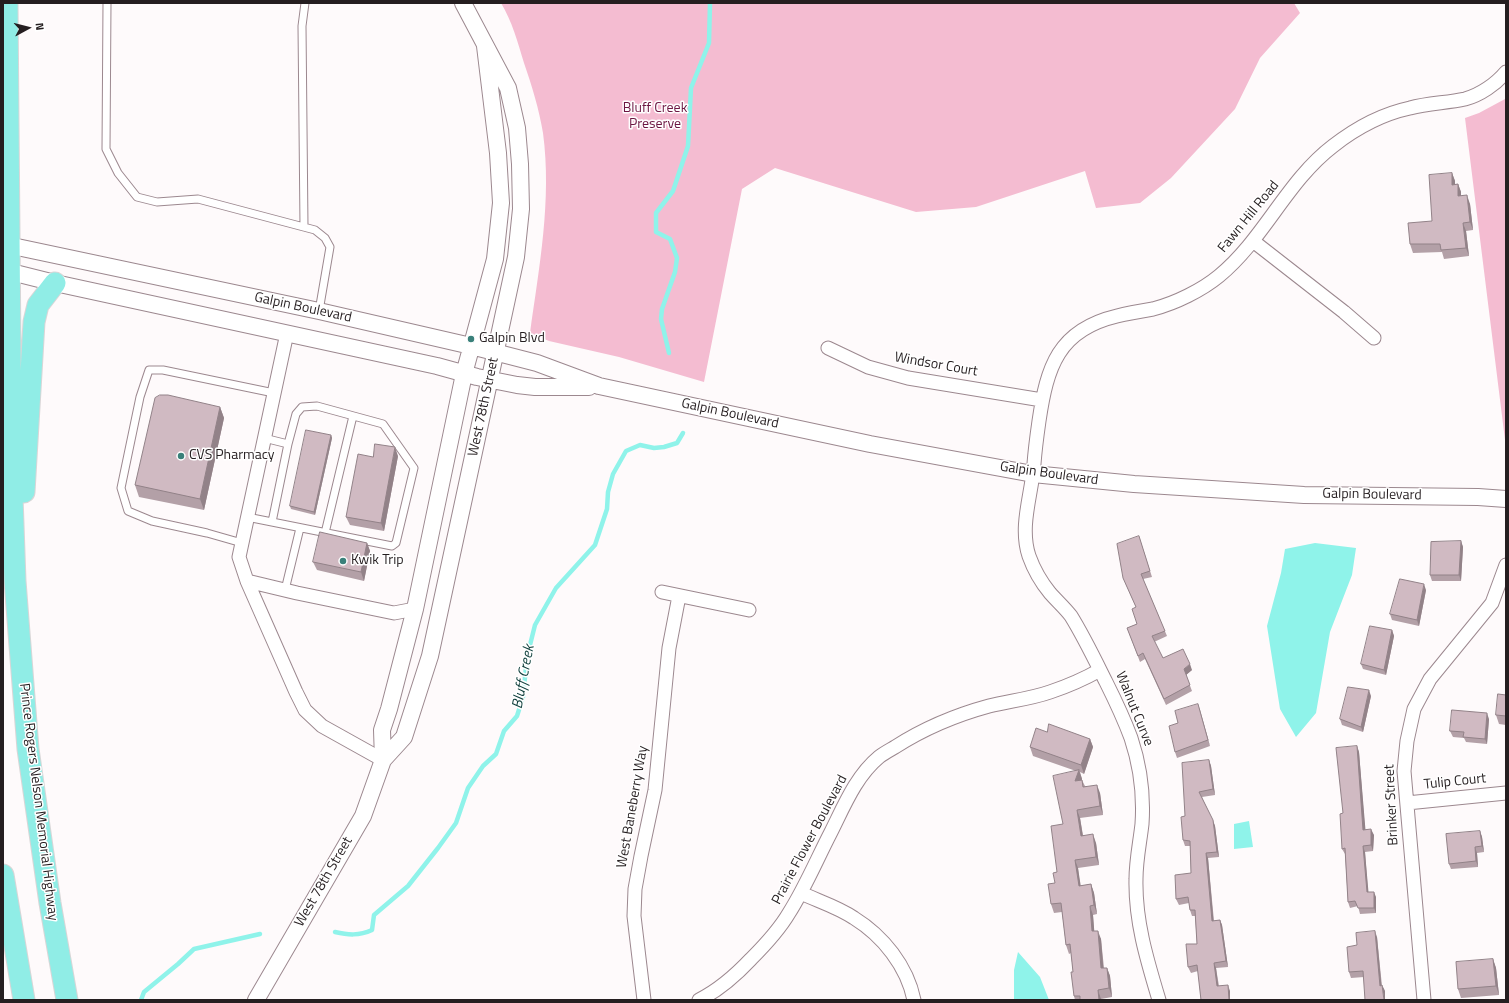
<!DOCTYPE html>
<html>
<head>
<meta charset="utf-8">
<style>
  body { margin:0 }
  #map { position:relative; width:1509px; height:1003px; overflow:hidden; background:#fefafb; font-family:"Titillium Web",sans-serif }
  canvas { display:block }
  .frame { position:absolute; inset:0; border:4px solid #251e20; pointer-events:none }
  .north { position:absolute; left:8px; top:8px; width:40px; height:40px; -webkit-text-stroke:3px #fff; paint-order:stroke; rotate:83deg; font-size:11px; font-weight:700; line-height:16px; text-align:center; color:#251e20 }
  .north::after { content:''; display:block; margin:auto; width:14px; height:18px; background:#251e20; clip-path:polygon(50% 0,100% 100%,50% 72%,0 100%) }
</style>
</head>
<body>
<div id="map">
<canvas width="1509" height="1003"></canvas>
<div class="frame"></div>
<div class="north">N</div>
</div>
<script>
const context = document.querySelector('canvas').getContext('2d');
context.lineJoin = 'round';
function fill(path, color) { context.fillStyle = color; context.fill(path, 'evenodd'); }
function stroke(path, color, width, dash) { context.strokeStyle = color; context.lineWidth = width; context.lineCap = dash ? 'butt' : 'round'; context.setLineDash(dash || []); context.stroke(path); }
function label(font, color, halo, rows, align = 'center') {
  context.font = font + ' "Titillium Web",sans-serif'; context.lineWidth = 3; context.setLineDash([]); context.textBaseline = 'middle'; context.strokeStyle = halo; context.fillStyle = color; for (const [text, x, y, turn = 0] of rows) {
    context.save(); context.translate(x, y); context.rotate((+turn || 0) * Math.PI / 180); context.textAlign = isNaN(turn) ? turn : align; if (halo) context.strokeText(text, 0, 0); context.fillText(text, 0, 0); context.restore();
  }
}
const green = new Path2D(`
  M501,3H1294L1300,13L1260,58L1235,109L1171,178L1140,203L1096,208L1085,171L976,207L916,212L775,168L742,189L704,382L619,357L549,341L530,333C539,268 552,200 543,133C539,109 532,86 524,63C518,43 512,21 501,3Z
  M1505,99H1506V448L1465,118L1479,113Z`);
const water = new Path2D(`
  M1315,543L1356,548L1352,575L1330,632L1316,713L1296,737L1280,709L1267,626L1281,573L1285,549Z
  M1249,821L1253,847L1234,849V824Z
  M1018,952L1040,977L1049,1000H1014V970Z`);
const stream = new Path2D(`
  M669,353L661,319L662,309L675,272L677,258L670,239L656,232V213L673,191L688,146L691,88L709,43L710,3
  M335,932C348,935 359,936 372,930L374,915L408,886L438,848L456,823L468,788L483,766L496,754L504,731L517,716L523,697L527,657L535,625L556,588L595,545L607,509L608,492L613,474L626,451L640,445L654,448L664,447L677,443L683,433
  M141,1000L144,992L178,964L194,949L260,934`);
const service = new Path2D(`
  M107,3L106,149L118,173L137,197L157,202L198,199L315,230L325,238L330,247L319,311
  M304,227L302,26L305,3
  M247,517L392,546L396,543L414,468L383,424L317,406L302,407L296,414L288,444L264,438
  M272,522L288,444
  M325,533L353,416
  M242,543L207,533L152,521L128,511L121,488L140,397L149,370H163L274,393
  M285,590L300,528`);
const minor = new Path2D(`
  M1253,241L1344,312L1374,338
  M287,333L239,557L247,581L296,692L305,710L322,726L383,760
  M828,348L868,367L908,378L1042,400
  M247,581L297,593L394,613L415,609
  M662,592L749,610
  M1407,803L1506,793
  M801,893C818,901 838,907 854,918C883,936 907,966 914,1000
  M644,1000L634,916L635,889L641,856L655,790L669,648L679,596
  M699,1000C719,990 735,976 751,959C765,945 779,930 789,913C805,888 817,859 831,832C844,806 856,776 879,757C884,753 890,750 895,747C923,729 956,715 989,706C1009,701 1030,699 1050,692C1068,686 1084,679 1100,670
  M1159,1000C1147,960 1135,921 1136,879C1136,860 1140,842 1142,824C1144,795 1140,765 1131,738C1124,719 1115,700 1106,682C1095,660 1084,637 1071,616C1065,608 1057,601 1050,593C1041,582 1034,570 1029,556C1019,526 1032,494 1034,464C1035,450 1037,435 1039,421C1047,367 1058,330 1117,316C1129,313 1141,311 1153,309C1176,303 1202,290 1219,276C1264,239 1287,181 1333,146C1356,128 1382,114 1410,108C1428,103 1447,103 1465,99C1480,95 1496,84 1506,72
  M1424,1000L1404,771L1407,741L1414,709L1430,679L1492,603L1506,565`);
const tertiary = new Path2D(`
  M3,244L319,311L471,346L537,363L599,386L870,444L1033,474L1134,484L1304,495L1478,497L1506,499
  M3,270L55,283L437,366L477,377L517,385L535,387H589
  M383,760L404,737L430,656L516,257L521,209L520,164L517,128L508,88L463,3
  M256,1000L363,816L383,760L382,730L389,709L415,609L464,374L495,259L501,203L498,153L485,46`);
const primary = new Path2D(`
  M7,3L11,468L15,581L28,749L50,903L67,1000
  M24,492L34,322L38,305L55,283
  M3,875L24,1000`);
const wall = new Path2D(`
  M1452,173L1455,181V184H1458L1461,192V196L1470,204L1473,230L1466,231L1469,256L1444,259L1442,252L1413,253L1410,244L1432,221Z
  M220,407L224,418L204,510L139,497L135,485Z
  M331,435L332,438L315,515L291,509L290,506Z
  M398,456L384,531L350,525L346,517Z
  M1139,536L1152,577L1143,579L1167,636L1154,642L1163,658L1192,670L1186,675L1192,691L1166,705L1145,659L1140,662L1127,628L1137,624L1136,607L1123,578Z
  M1461,541L1463,547L1461,581H1432L1430,575Z
  M367,543L370,551L364,581L317,570L313,562Z
  M1426,590L1419,626L1392,620L1390,614Z
  M1392,630L1394,636L1386,675L1363,669L1361,664Z
  M1506,695V725L1499,724L1496,715Z
  M1371,696L1363,732L1342,725L1340,719Z
  M1198,704L1210,746L1177,758L1175,752L1178,723Z
  M1489,719L1487,744L1466,742L1464,738L1453,737L1450,731Z
  M1047,732L1090,739L1093,747L1084,774L1080,772L1082,779V780L1085,786L1100,793L1103,815L1080,818L1083,835L1096,843L1099,865L1078,868L1080,886L1091,884L1094,893L1097,914L1093,915L1094,931L1101,939L1104,968H1107L1110,976L1112,997L1101,999V1000H1075L1074,996L1073,972L1071,953L1069,954L1066,945L1062,912L1054,913L1051,904L1057,872L1063,824L1076,771L1033,756L1030,747Z
  M1357,746L1359,752L1365,830L1374,835L1373,851L1365,852L1368,892L1376,897V913L1360,914L1358,906L1350,908L1348,902L1345,854L1342,849L1343,813Z
  M1209,760L1211,766L1215,795L1202,797L1215,826L1219,857L1208,858L1214,921L1220,920L1222,925L1228,967L1216,968L1219,986L1230,991V1000H1201L1198,971L1191,973L1188,967L1197,944L1195,916H1192L1190,910L1189,903L1179,905L1176,899L1191,873L1190,846H1185L1183,840L1185,816Z
  M1480,831L1482,837L1484,852L1477,853L1478,867L1451,869L1449,864Z
  M1377,937L1382,986V985L1385,991L1364,977L1351,978L1349,972L1357,945Z
  M1493,959L1496,968L1499,995L1461,998L1458,989Z`);
const shadedWall = new Path2D(`
  M1452,173L1455,181V193L1452,185Z
  M1458,184L1461,192V205L1458,196Z
  M1467,195L1470,204L1473,230L1470,222Z
  M1463,223L1466,231L1469,256L1466,248Z
  M220,407L224,418L204,510L200,499Z
  M331,435L332,438L315,515L314,512Z
  M395,447L398,456L384,531L381,523Z
  M1461,541L1463,547L1461,581L1459,575Z
  M367,543L370,551L364,581L361,572Z
  M1424,584L1426,590L1419,626L1417,620Z
  M1392,630L1394,636L1386,675L1384,670Z
  M1190,664L1192,670L1186,675L1184,669Z
  M1369,690L1371,696L1363,732L1361,727Z
  M1198,704L1200,710L1210,746L1208,740Z
  M1487,713L1489,719L1487,744L1485,739Z
  M1090,739L1093,747L1084,774L1081,765Z
  M1357,746L1359,752L1366,836L1363,830Z
  M1209,760L1211,766L1215,795L1213,789Z
  M1079,770L1082,779L1078,790L1075,781Z
  M1097,785L1100,793L1103,815L1100,806Z
  M1077,810L1080,818L1084,844L1081,836Z
  M1213,820L1215,826L1219,857L1217,852Z
  M1371,829L1374,835L1373,851L1371,845Z
  M1480,831L1482,837L1484,852L1482,846Z
  M1093,834L1096,843L1099,865L1096,857Z
  M1363,846L1365,852L1369,898L1367,892Z
  M1475,847L1477,853L1478,867L1476,861Z
  M1206,853L1208,858L1214,927L1212,921Z
  M1075,860L1078,868L1082,894L1079,886Z
  M1091,884L1094,893L1097,914L1094,905Z
  M1374,892L1376,897V913L1374,908Z
  M1090,906L1093,915L1095,940L1092,931Z
  M1220,920L1222,925L1228,967L1226,961Z
  M1098,931L1101,939L1104,977L1101,968Z
  M1375,931L1377,937L1382,992L1380,986Z
  M1493,959L1496,968L1499,995L1496,986Z
  M1214,963L1216,968L1219,992L1217,986Z
  M1107,968L1110,976L1112,997L1109,988Z
  M1228,985L1230,991V1000H1229Z
  M1382,985L1385,991V1000H1384Z
  M1098,990L1101,999V1000H1099Z`);
const building = new Path2D(`
  M1452,173V185L1458,184V196L1467,195L1470,222L1463,223L1466,248L1441,250L1440,244H1410L1408,223L1432,221L1429,175Z
  M160,395H168L220,407L200,499L135,485L155,398Z
  M306,430L331,435L314,512L290,506Z
  M375,444L395,447L381,523L346,517L358,454L373,457Z
  M320,532L367,543L361,572L313,562Z
  M1139,536L1150,571L1141,574L1165,631L1152,636L1163,658L1183,649L1190,664L1184,669L1190,685L1164,699L1143,653L1138,656L1127,628L1137,624L1132,609L1136,607L1123,578L1117,544Z
  M1461,541L1459,575H1430L1431,542Z
  M1400,579L1424,584L1417,620L1390,614Z
  M1370,626L1392,630L1384,670L1361,664Z
  M1348,687L1369,690L1361,727L1340,719Z
  M1498,694L1506,695V716L1496,715Z
  M1198,704L1208,740L1175,752L1169,726L1178,723L1175,711Z
  M1452,710L1487,713L1485,739L1463,737L1464,732L1450,731Z
  M1049,724L1090,739L1081,765L1030,747L1036,728L1047,732Z
  M1357,746L1363,830L1371,829V845L1363,846L1367,892H1374V908H1358L1355,901L1348,902L1345,848L1342,849L1340,814L1343,813L1336,748Z
  M1209,760L1213,789L1199,792L1213,820L1217,852L1206,853L1212,921L1220,920L1226,961L1214,963L1217,986L1228,985L1229,1000H1201L1197,965L1188,967L1186,944H1197L1195,910H1190L1188,897L1176,899L1175,875L1191,873L1190,841L1183,840L1181,817L1185,816L1182,763Z
  M1079,770L1075,781L1082,780L1083,787L1097,785L1100,806L1077,810L1081,836L1093,834L1096,857L1075,860L1079,886L1091,884L1094,905L1090,906L1092,931H1098L1101,968H1107L1109,988L1098,990L1099,1000H1080V996H1074L1071,972H1073L1070,944L1066,945L1061,903L1051,904L1048,884L1055,883L1053,873L1057,872L1051,826L1063,824L1053,776Z
  M1480,831L1482,846L1475,847L1476,861L1449,864L1446,834Z
  M1375,931L1380,986L1382,985L1384,1000H1365L1363,971L1349,972L1347,947L1357,945L1356,933Z
  M1493,959L1496,986L1458,989L1456,962Z`);
const markers = [
  [471,339,4,"#39807a"],
  [181,456,4,"#39807a"],
  [343,561,4,"#39807a"]
];
const parkNames = [
  ["Bluff Creek",655,109],
  ["Preserve",655,125]
];
const streetNames = [
  ["Fawn Hill Road",1249,217,-51],
  ["Galpin Boulevard",303,308,12],
  ["Windsor Court",936,365,10],
  ["West 78th Street",484,407,-78],
  ["Galpin Boulevard",730,414,12],
  ["Galpin Boulevard",1049,474,8],
  ["Galpin Boulevard",1372,495,1],
  ["Walnut Curve",1134,709,68],
  ["Tulip Court",1455,782,-6],
  ["Prince Rogers Nelson Memorial Highway",38,802,83],
  ["Brinker Street",1392,805,-93],
  ["West Baneberry Way",633,807,-80],
  ["Prairie Flower Boulevard",810,840,-62],
  ["West 78th Street",324,882,-60]
];
const poiNames = [
  ["Galpin Blvd",479,339],
  ["CVS Pharmacy",189,456],
  ["Kwik Trip",351,561]
];
const waterNames = [
  ["Bluff Creek",524,677,-79]
];
fill(green, '#f4bcd1');
fill(water, '#8ff3ea');
stroke(stream, '#8ff3ea', 4.5);
stroke(service, '#9c888f', 9);
stroke(minor, '#9c888f', 15);
stroke(tertiary, '#9c888f', 18);
stroke(primary, '#d8d6d7', 23);
stroke(service, '#fff', 7);
stroke(minor, '#fff', 13);
stroke(tertiary, '#fff', 16);
stroke(primary, '#90ede6', 21);
fill(wall, '#b3a0a7');
fill(shadedWall, '#928288');
fill(building, '#d0bac2');
stroke(building, '#928288', 1);
for (const [x, y, r, color] of markers) { const dot = new Path2D(); dot.arc(x, y, r, 0, 2 * Math.PI); context.fillStyle = color; context.fill(dot); stroke(dot, '#fff', 1.5); }
label('14px', '#6c1642', '#fff', parkNames);
label('14px', '#251e20', '#fff', streetNames);
label('14px', '#251e20', '#fff', poiNames, 'left');
label('italic 15px', '#0d3d3a', '#fff', waterNames);
</script>
</body>
</html>
